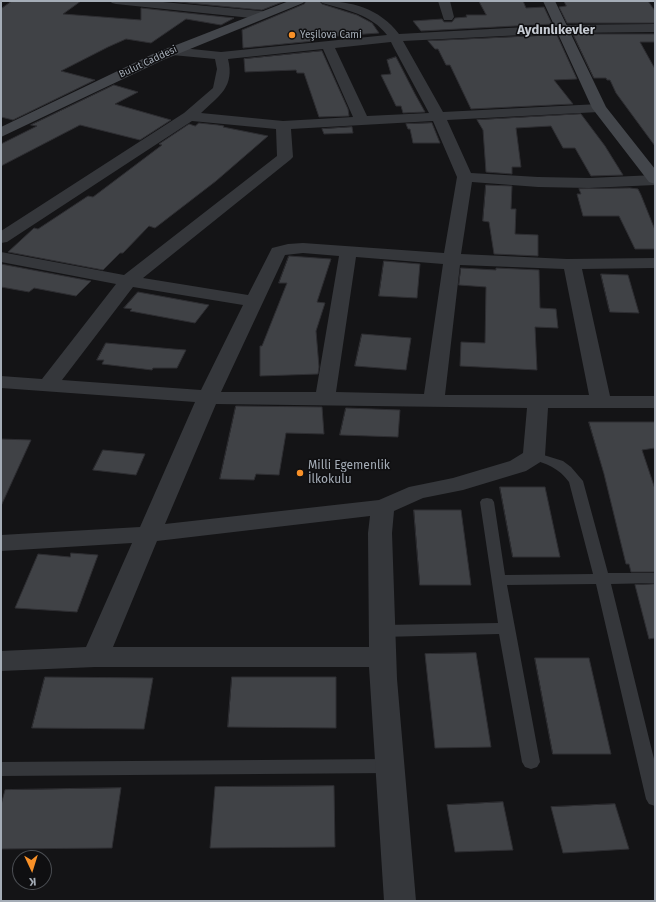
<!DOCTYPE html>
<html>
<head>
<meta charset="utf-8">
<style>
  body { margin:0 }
  #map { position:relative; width:656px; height:902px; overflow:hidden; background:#141416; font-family:"Fira Sans",sans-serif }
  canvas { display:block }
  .frame { position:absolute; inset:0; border:2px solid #a5adb7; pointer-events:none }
  .north { position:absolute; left:12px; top:850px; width:40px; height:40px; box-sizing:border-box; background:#0f0f11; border:1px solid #4b4e53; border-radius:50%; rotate:176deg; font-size:11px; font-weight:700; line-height:16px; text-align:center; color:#a5adb7 }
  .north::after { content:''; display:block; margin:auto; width:14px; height:18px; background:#f99128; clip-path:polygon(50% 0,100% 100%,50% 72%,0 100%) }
</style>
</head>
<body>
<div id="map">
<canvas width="656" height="902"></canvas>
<div class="frame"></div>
<div class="north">K</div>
</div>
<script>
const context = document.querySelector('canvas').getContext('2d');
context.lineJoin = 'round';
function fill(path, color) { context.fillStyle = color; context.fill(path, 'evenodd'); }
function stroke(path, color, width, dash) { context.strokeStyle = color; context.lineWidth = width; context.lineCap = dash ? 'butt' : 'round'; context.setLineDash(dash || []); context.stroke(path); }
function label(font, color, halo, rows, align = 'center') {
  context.font = font + ' "Fira Sans",sans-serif'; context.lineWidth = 3; context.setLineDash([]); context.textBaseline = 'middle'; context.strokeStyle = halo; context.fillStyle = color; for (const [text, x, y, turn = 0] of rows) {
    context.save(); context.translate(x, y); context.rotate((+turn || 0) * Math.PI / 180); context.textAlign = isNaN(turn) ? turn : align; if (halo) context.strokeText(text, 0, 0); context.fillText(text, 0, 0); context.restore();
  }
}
const building = new Path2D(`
  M12,1H81L63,14L141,20V8L234,18L221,25L186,19L151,43L126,39L108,47L61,71L95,80L13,120L1,117V9Z
  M168,1H285L262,10Z
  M306,1H319L322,4L357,15L372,23L379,33L311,38L314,41L243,48L242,30L304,4Z
  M479,1H523L526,8L544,7L552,24L421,31L413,21L442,19L444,22H452L455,18L467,17L466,15H486Z
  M564,1H648L655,11V23H567L559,7L566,6Z
  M573,34H655V42H640L655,69V146L616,93L610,80H607L606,78H594Z
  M557,35L577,79L554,80L573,104L471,109L450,65H446L438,49H435L428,41Z
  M322,51L348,109L349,116L319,117L304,73H297L296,70L245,72L244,59Z
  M396,57L415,94L425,112L403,113L401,106H396L381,75L391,74L387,60Z
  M114,85L138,92L115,104L171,120L140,140L80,125L1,166V144L37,126L31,125Z
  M581,114L605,146L623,175L591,176L575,148H563L551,126L516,128L521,167H512V174L486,172L483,130L477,120Z
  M199,123L218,125L224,126L223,127L268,136L216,181L155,228L149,226L123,253H120L103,270L8,252L34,228L38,229L88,196L93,197L162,145L159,144L189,124L195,126Z
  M432,123L440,143H413L410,129H408L406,124Z
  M352,127L353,133L324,134L322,129Z
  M486,185L512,186L511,209H516L515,234L538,235V256L494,254L489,222L483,221Z
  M630,188L638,189L641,195L655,230V249H635L619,216H583L577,194H581L579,189Z
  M289,256L331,259L317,302L325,303L316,331L319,367L318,374L260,376V346H262L287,283H279Z
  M384,261L420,264L417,298L379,296Z
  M1,264L91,281L76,296L34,288L29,292L1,287Z
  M461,268L496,270V268L539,270L540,308L556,309L558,328L535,327L537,370L460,366L461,342L485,343L486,287L459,285Z
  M601,274L628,275L639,313L610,312Z
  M138,292L209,305L195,323L130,311L132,309L124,308Z
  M362,334L411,338L406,370L355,366Z
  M106,343L173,349L186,350L177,368H153L152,370L102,364L104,360H97Z
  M236,406L322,407L324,434L286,433L279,475L256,474L254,480L220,479Z
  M346,408L400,410L398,437L340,435Z
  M589,422H655V448L642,450L655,489V572H631L629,564H626L604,474Z
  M1,439L31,440L1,506Z
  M103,450L145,454L136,475L93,470Z
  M500,487H545L560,557H513Z
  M414,510H461L471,585H420Z
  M71,553L98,555L77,612L15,608L38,554L70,557Z
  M655,584V638L649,639L635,585Z
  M476,653L491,747L435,748L425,654Z
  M535,658H589L611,754H553Z
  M45,677L153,678L144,729L32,728Z
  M232,677H336V728L228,727Z
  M334,786L335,847L210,848L215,787Z
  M121,788L112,848L1,849V805L5,790Z
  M503,802L513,850L455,852L447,805Z
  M615,804L629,849L563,853L551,807Z`);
const lane = new Path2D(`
  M534,452L563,461L571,467L583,481L608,573H655V583L611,584L655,763V806L649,804L646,799L596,584L507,585L540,762L537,767L531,769L525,767L522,762L499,634L382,637L377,635L374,631L377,627L382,625L498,623L480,502L482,499L487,498L492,499L494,502L505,575L593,574L569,482C559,468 546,463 529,459L527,456L529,453Z
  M390,759L396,761L399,766L396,771L390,773L1,776V762Z`);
const street = new Path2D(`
  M110,1H152L261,11L265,12L267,15L265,18L261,19L116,4L112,3Z
  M320,1C352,1 379,8 399,34L563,25L655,24V32L563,33L403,41L443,112L599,104L604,105L606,108L604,111L599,112L447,120L471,173L538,177L589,178L655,175V185L589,188L538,187L472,182L461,254L567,259L655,258V268L582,269L610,396H655V408H548L545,456L542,461L526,471L463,490L423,498L394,511L392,533L397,679L416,901H384L369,667H95L1,671V651L86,647L132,543L1,551V535L140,527L195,402L1,388V376L42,379L116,284L1,262V252L124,275L277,156L276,129L192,121L7,242L1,243V231L184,113L213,88L217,69L215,59L172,55L167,54L166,51L167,48L172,47L221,52L387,35C371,14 346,10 322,3ZM391,42L394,48L429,113L367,116L335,48ZM323,49L353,117L283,121L201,113C219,96 235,87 228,59ZM433,121L457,177L444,253L303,243L288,244L272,248L248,295L143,278L290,160L293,157L291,129ZM303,253L339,256L316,392H221L285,255ZM356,257L443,264L424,394L336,392ZM460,265L564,269L589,395H445ZM133,287L243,305L201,390L62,380ZM216,404L527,408L523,453L510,461L453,478L409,487L379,500L165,524ZM370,516L368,533L369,647H113L157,541Z
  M438,1H450L454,17L452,20H444Z`);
const secondary = new Path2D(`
  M289,1H305L303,3L163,60L1,137V127L153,54Z
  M543,1H555L606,107L655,169V184L649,182L592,108Z`);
const markers = [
  [292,35,4,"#f99128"],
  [300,473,4,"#f99128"]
];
const farPoinames = [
  ["Yeşilova Cami",300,35]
];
const farStreetnames = [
  ["Bulut Caddesi",148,62,-25]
];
const poiNames = [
  ["Milli Egemenlik",308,466],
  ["İlkokulu",308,480]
];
const farDistrictnames = [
  ["Aydınlıkevler",556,30]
];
fill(building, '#404246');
stroke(building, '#2e2e32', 1);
fill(lane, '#35373b');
fill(street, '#35373b');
fill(secondary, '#43464b');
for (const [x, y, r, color] of markers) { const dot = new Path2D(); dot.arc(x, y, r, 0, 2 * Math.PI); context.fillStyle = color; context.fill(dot); stroke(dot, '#0f0f11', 1.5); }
label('10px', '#a5adb7', '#0f0f11', farPoinames, 'left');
label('10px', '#a5adb7', '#0f0f11', farStreetnames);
label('12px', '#a5adb7', '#0f0f11', poiNames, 'left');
label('bold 13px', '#c6cbd3', '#0f0f11', farDistrictnames);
</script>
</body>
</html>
